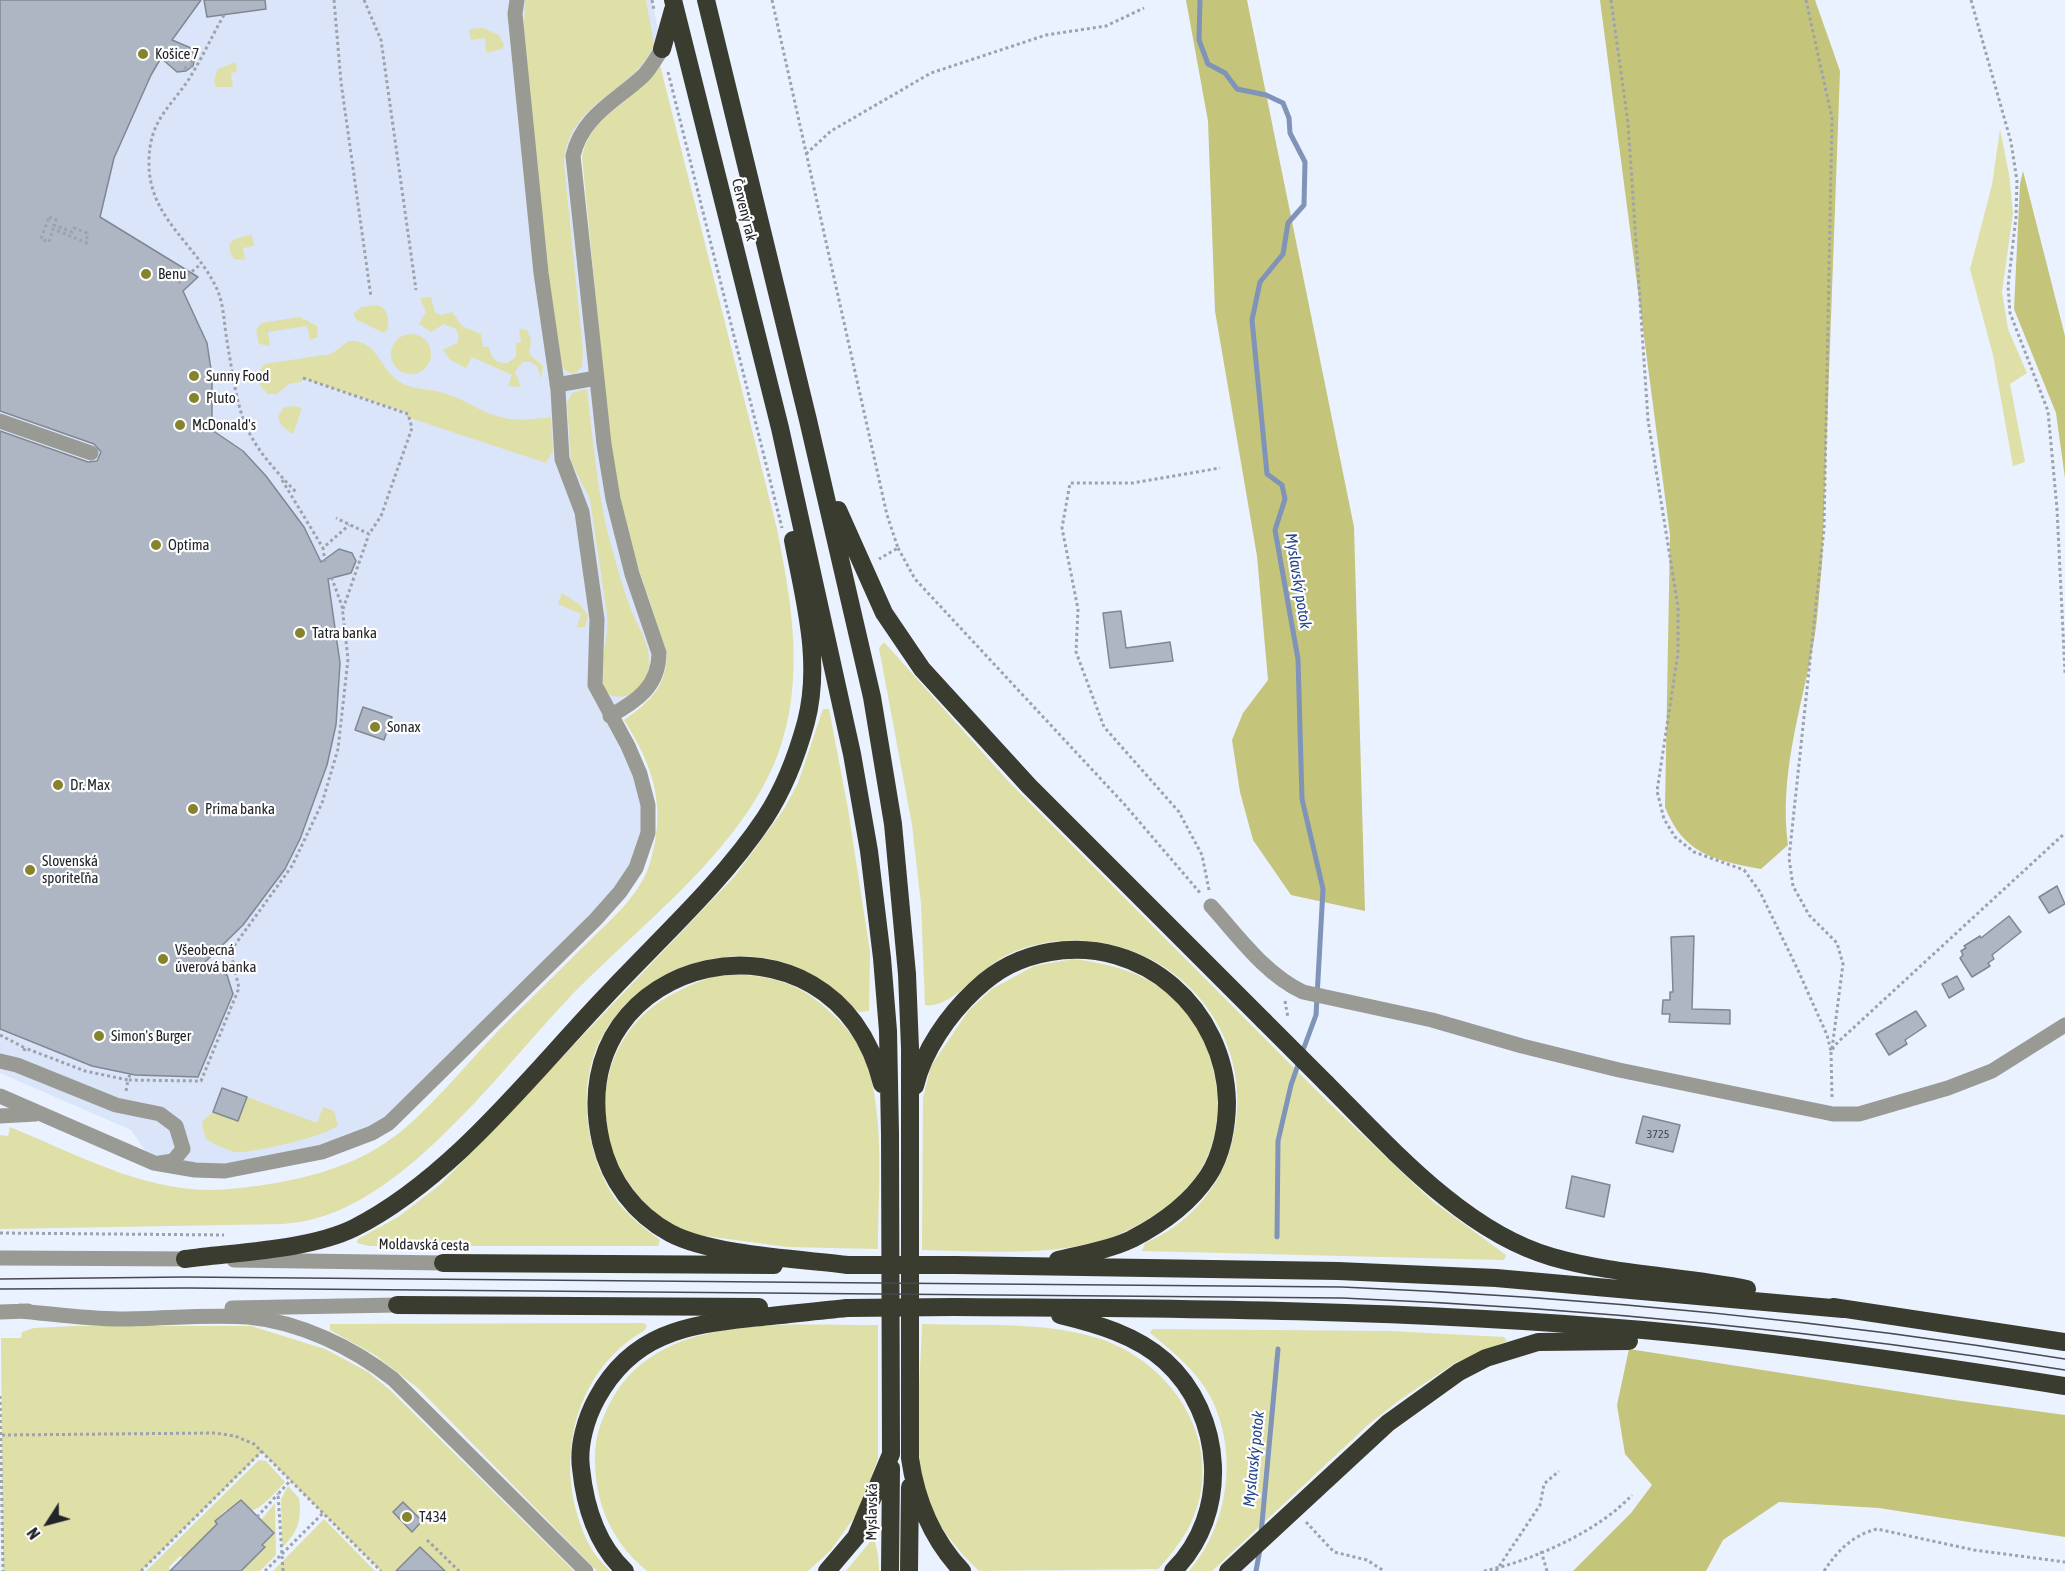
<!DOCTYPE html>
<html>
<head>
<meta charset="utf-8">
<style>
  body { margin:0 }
  #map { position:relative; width:2065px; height:1571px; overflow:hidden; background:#eaf1ff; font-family:"Asap Condensed",sans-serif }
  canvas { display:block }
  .north { position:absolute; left:18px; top:1493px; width:60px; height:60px; -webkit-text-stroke:4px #fefefe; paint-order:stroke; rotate:234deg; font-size:16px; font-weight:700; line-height:24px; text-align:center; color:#222429 }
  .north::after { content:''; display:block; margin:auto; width:21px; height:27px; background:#222429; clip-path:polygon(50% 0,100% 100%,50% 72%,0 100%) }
</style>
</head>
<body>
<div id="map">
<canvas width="2065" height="1571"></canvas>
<div class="north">N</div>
</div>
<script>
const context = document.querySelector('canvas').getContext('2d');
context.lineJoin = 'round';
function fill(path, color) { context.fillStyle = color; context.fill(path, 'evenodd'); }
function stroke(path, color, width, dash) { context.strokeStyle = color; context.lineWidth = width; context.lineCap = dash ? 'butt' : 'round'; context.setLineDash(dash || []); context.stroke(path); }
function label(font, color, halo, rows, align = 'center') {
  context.font = font + ' "Asap Condensed",sans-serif'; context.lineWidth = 4.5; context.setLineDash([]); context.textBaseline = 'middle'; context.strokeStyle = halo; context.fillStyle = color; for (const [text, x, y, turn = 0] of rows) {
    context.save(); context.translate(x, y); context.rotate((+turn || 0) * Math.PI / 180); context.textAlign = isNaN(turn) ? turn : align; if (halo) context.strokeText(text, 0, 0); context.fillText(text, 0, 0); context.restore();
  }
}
const built = new Path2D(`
  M0,0H652L662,49L573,156L659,663L610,716L648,805L627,883L372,1133L225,1171L154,1163L131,1130L0,1073Z`);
const green = new Path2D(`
  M525,0H646L654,44C634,95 567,100 564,164L583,351L582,367L574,374C553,370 553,337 550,320L524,29Z
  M483,28L499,35L504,45L502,49L486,53L485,38L471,40L469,29Z
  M236,62L237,72L231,73L233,87H216L214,80L218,69Z
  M660,65L777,529C792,604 805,680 778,754C741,852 639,925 568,999C513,1058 453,1135 389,1181C356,1205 323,1221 283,1224L0,1229V1135L8,1136L10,1127C79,1155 153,1197 229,1189C274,1185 324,1176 365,1155C378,1148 392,1139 404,1129C439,1099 469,1061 501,1028C529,1000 557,973 584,946C607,923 638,898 649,866C667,809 655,769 624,720C649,702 666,688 667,654L625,527L610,443L582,157C588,126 609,115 631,96C641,86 651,76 660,65Z
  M2000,129L2009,174L2013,213L2002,292L2008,329L2027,373L2010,384L2025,462L2013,466L1993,355L1970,269L1992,185Z
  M252,235L254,246L243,248L245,260L234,259C222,240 235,238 252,235Z
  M431,297L435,312L441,315L452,312L462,326L481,334L483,347H489C491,357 496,364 507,363L516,357V343L521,342L519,329L527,330L531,340L529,354L543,366L541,379L537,366L530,362H523L515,372L521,387L508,386L512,375L472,357L466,368L450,360L443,350L457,343L459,337L456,329L444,324L431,332L419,324L426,312L420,298Z
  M377,305C388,308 389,319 388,329L384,333L357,320L353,314L361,307Z
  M300,317L317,326L318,337L310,340L307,326L268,332L270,346L259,344L256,330L261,323Z
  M391 354a20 20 0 1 1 40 0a20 20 0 1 1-40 0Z
  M349,341C379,340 379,370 400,382C413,390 427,388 440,392C461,397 480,412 500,417C517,422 534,419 551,417L553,450L546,463L407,417L408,413L303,378L301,382L289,384L277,394H268L261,387L258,375L264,364L331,354Z
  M587,389C593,440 597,492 610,542C617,565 623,590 632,612C639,629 650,644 649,663C649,684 626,707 606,692C595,668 610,640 607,615L590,499L571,462L567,402L572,393Z
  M293,406L302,408L293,434L282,426L278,417L283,408Z
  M562,593L579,604L588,615L585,627H577L581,614L558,604Z
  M884,642L1009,782L1327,1101L1431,1200L1506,1255L1504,1260L1142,1251L1145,1243C1184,1227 1216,1193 1229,1153C1266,1040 1177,932 1060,941C1041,942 1020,948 1003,957C981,969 949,1010 925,1005L921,904L912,825L879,648Z
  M823,709H829L848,809L870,952L869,1011L859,1012C833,995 814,972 783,962C709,941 624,979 595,1052C577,1098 589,1165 619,1204C631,1218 645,1229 660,1240L658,1246H369L357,1243L358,1239L398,1217L441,1184L735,876L784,809L798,783Z
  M1073,959C1104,963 1132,969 1159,987C1215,1025 1237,1116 1198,1174C1179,1201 1150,1220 1120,1234C1066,1258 980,1251 922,1250L923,1098L931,1066L969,1010L992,989L1034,966Z
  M721,974C766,975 795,979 829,1011C839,1020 849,1030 856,1042C888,1092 878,1190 878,1249L787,1247L691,1234C613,1202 578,1102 629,1031C652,1000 685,986 721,974Z
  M247,1097L317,1123L323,1107L334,1111L338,1125C328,1136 250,1154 235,1152C229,1151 212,1143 206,1139L202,1125L203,1121L213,1112L238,1121Z
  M644,1323L647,1326L645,1330C570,1373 551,1471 590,1546C594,1555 603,1563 610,1571H597L419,1389L375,1355L330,1330V1324Z
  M922,1324C977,1326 1039,1321 1094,1337C1174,1360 1231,1449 1188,1529C1180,1543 1169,1557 1158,1569L979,1571C958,1551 938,1527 928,1500C911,1453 921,1375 922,1324Z
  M878,1325V1459L856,1515L830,1551L808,1571H647C614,1544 596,1507 595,1464C594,1441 599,1424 610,1403C658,1310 789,1326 878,1325Z
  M75,1326H251L325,1349L368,1372L390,1390L574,1571H381L262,1452L141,1571H3L1,1338H21L22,1332L34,1328Z
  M1152,1329L1390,1331L1504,1337L1507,1341L1455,1363L1401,1399L1369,1424L1212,1571H1189C1229,1525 1239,1451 1210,1396C1195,1369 1173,1352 1150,1333Z
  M259,1460L266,1461L285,1482C269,1499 252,1522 226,1510L215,1521L217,1524L183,1558L180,1556L169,1567L170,1571H146Z
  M288,1486L299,1498C302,1520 298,1532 282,1548L281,1499Z
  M275,1503L276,1555L260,1571H241L274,1533L261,1520Z
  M324,1519L375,1571H273Z
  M874,1537L878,1555L879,1571H846Z`);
const forest = new Path2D(`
  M1186,0H1247L1354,527L1365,911L1291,895L1253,840L1240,792L1232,740L1243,713L1268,680L1257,556L1215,311L1208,121Z
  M1600,0H1815L1840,71L1822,564C1819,592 1818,620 1813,646C1800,713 1779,776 1788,845L1761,869C1716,861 1683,854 1665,807L1670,535Z
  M2023,171L2065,336V478L2056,413L2014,309L2020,184Z
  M1629,1349L1947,1399L2065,1415V1537L1879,1508L1779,1502L1723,1540L1706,1571H1573L1631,1513L1652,1485L1625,1454L1617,1405Z`);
const stream = new Path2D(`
  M1200,0L1199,40L1208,64L1225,73L1237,89L1266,95L1283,103L1289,118L1290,133L1305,162L1304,205L1288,223L1283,254L1260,282L1252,320L1267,474L1282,485L1285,499L1275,530L1298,659L1302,799L1323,889L1316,1015L1302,1053
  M1277,1237L1278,1141L1291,1085L1299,1062
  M1261,1534L1278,1349
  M1256,1571L1260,1549`);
const building = new Path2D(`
  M0,0H201L172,40L191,48L195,57L193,66L186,71L177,72L161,58L151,75L114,158L100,217L198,277L183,291L207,343L212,376V430L243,451L266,476L304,527L321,562L339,549L352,553L356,561L351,573L328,579L340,663L336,725L327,765L300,839L285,869L243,925L200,967L227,975L233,994L198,1077L135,1075L92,1066L0,1029V431L88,462L97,461L101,452L94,444L0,411Z
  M204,0H265L266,9L207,17Z
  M1121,611L1126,648L1170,642L1173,661L1110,668L1103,613Z
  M363,707L392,717L384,740L355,730Z
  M2057,886L2065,904L2049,913L2039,897Z
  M2009,916L2021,932L1992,955L1994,959L1988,963L1990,966L1972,977L1960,958L1963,955L1961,951L1966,948L1964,946L1980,936L1981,938Z
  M1694,936L1692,1009L1730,1010V1024L1669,1022L1670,1014H1662L1663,1000H1670V992H1673L1671,937Z
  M1957,976L1964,989L1949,998L1942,984Z
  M1916,1011L1926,1026L1905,1040L1907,1044L1889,1055L1876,1034Z
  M222,1088L247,1097L238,1121L213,1112Z
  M1643,1116L1680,1125L1673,1152L1636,1143Z
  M1572,1176L1610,1185L1604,1217L1566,1208Z
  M241,1500L274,1533L262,1545L265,1547L241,1571H170L217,1524L215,1521Z
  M403,1502L422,1521L412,1532L393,1512Z
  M420,1547L445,1571H396Z`);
const path = new Path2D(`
  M334,0L341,82L371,297
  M364,0L381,40L416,290
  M652,0L654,10
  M772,0L887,515L898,548L879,559
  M1611,0L1628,123L1648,420L1678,607V653L1657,791L1664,819L1675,837L1694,852L1744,870L1760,892L1797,968L1827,1035L1831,1051
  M1806,0L1832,118L1824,529L1789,858L1793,886L1809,915L1837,943L1843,964L1832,1049
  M1971,0L2011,142L2017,181L2016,217L2008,286L2010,313L2048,411L2057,509L2065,673
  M224,15C212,36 202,58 189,79C169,109 149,121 149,162C148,217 195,243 216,287C224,303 224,324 227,341C240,418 239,434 297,493
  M184,68L193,66L191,57
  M668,72L782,528
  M806,154L831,131L931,73L1046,35L1106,26L1144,8
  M49,217L56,220L54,225L72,232L74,228L87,233V243L53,229L49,242L41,239Z
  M178,283L201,264
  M303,378L408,414L412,428L381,516L369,534L336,518
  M282,480L323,548
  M898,548L915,579L1125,805L1201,894
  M325,562L323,548L349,525
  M343,609L369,534
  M1209,890L1202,855L1179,812L1104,727L1076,652L1078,609L1062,528L1070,483H1133L1220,468
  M214,963L234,964
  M1285,1001L1288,1018
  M0,1035L25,1048
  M24,1051L25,1048L85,1071L128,1080L130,1074
  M126,1091L128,1080L201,1081L239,988L232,958L234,946L292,866L322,803L338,749L348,659L342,606L331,576
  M1832,1097L1831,1051L1838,1042L2065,833
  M0,1233L224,1235
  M0,1396L3,1571
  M2,1435L215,1433L235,1436L254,1444L381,1571
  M257,1517L278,1494
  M1306,1522L1334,1552L1367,1560L1384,1571
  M427,1540L459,1571
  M1541,1551L1547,1571
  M141,1571L262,1451
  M265,1571L323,1513
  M283,1571L278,1494L291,1480
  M1484,1571C1532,1561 1599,1531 1632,1495
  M1496,1571L1540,1505L1544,1484L1559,1471
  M1824,1571C1838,1550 1853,1535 1877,1529L1974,1550L2065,1562`);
const minor = new Path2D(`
  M557,385L596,378
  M0,421L91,453
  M610,716C637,701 659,686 659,653L632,574L613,499L604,444L573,156C582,116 615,102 643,76C651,68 656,58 662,49
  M1211,906C1239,937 1265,974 1303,992L1432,1020L1522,1046L1619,1070L1833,1114H1859L1948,1088L1992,1071L2065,1025
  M0,1061L17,1065L116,1105L160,1114L176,1126L183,1149L173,1161L160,1163
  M0,1096L154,1163L195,1170L225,1171L322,1152L372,1133L389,1123L596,919L620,892L636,868L648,833V805L640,774L628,746L595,685L597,619L582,512L562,459L558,390L541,273L515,14L517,0
  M0,1116L36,1114
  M0,1258L195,1259
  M234,1260L443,1263
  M232,1308L397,1305
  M20,1311C53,1314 87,1319 120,1319C162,1319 206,1314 248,1317C300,1322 352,1347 393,1379L586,1571
  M0,1312L28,1311`);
const highway = new Path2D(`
  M673,0L780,428L852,754L869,851L882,958L888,1031L890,1134L891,1454L856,1537L827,1571
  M706,0L808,420L872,697L893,824L907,974L910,1048V1458C916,1501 932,1539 962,1571
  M662,49L673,10
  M838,510L884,613L922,669L1029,786L1264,1021
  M1326,1083C1389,1146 1464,1232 1552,1257C1615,1275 1683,1276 1747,1289
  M915,1086C923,1051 949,1014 975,990C997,969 1020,957 1050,952C1143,936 1225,1009 1227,1102C1227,1126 1222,1155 1208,1176C1190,1203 1161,1224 1132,1239C1109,1250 1082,1254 1058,1260
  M185,1259C236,1252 309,1250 354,1228C451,1179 530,1076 604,998C658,940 721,884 765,818C784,789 797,755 806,722C822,661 804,599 793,540
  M443,1263L774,1265
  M848,1265C799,1259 711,1255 670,1233C635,1214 610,1181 601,1142C558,952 834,890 882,1084
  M955,1265L1338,1271L1496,1278L1843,1309
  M397,1305L759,1307
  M954,1307C1183,1308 1414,1310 1643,1330C1784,1343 1925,1364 2065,1386
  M1833,1307L2065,1342
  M1060,1315C1097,1324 1136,1335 1165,1361C1224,1414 1231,1514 1173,1571
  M625,1571C596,1544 585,1507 581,1468C578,1445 586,1418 597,1398C632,1334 685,1325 751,1318C783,1315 815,1311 847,1308
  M890,1571L891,1468
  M909,1571L910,1487
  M1228,1571L1388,1423L1459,1372L1486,1358L1538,1342L1629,1341`);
const tram = new Path2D(`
  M0,1279L185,1277L1342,1287C1584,1297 1825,1320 2065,1359
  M0,1289L187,1288L1342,1298C1585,1308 1825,1331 2065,1370`);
const highwayBridge = new Path2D(`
  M1264,1021L1326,1083
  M848,1265H955
  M847,1308L954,1307`);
const markers = [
  [143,54,6,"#85832c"],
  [146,274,6,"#85832c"],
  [194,376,6,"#85832c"],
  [194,398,6,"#85832c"],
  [180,425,6,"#85832c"],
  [156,545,6,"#85832c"],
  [300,633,6,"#85832c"],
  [375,727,6,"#85832c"],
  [58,785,6,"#85832c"],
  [193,809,6,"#85832c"],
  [30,870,6,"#85832c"],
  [163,959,6,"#85832c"],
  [99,1036,6,"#85832c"],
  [407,1517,6,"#85832c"]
];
const numberNames = [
  ["3725",1658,1134]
];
const poiNames = [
  ["Košice 7",155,54],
  ["Benu",158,274],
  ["Sunny Food",206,376],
  ["Pluto",206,398],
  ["McDonald's",192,425],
  ["Optima",168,545],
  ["Tatra banka",312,633],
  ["Sonax",387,727],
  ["Dr. Max",70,785],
  ["Prima banka",205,809],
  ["Slovenská",42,861],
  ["sporiteľňa",42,878],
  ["Všeobecná",175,950],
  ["úverová banka",175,967],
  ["Simon's Burger",111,1036],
  ["T434",419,1517]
];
const streetNames = [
  ["Červený rak",744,210,76],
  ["Moldavská cesta",424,1245,1],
  ["Myslavská",872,1512,-89]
];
const waterNames = [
  ["Myslavský potok",1298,581,81],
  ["Myslavský potok",1254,1459,-84]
];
fill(built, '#dbe5fa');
fill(green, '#dfdfa8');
fill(forest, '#c4c47a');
stroke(stream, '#8093b8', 5);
fill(building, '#afb6c3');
stroke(building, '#808793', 1.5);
stroke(path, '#9da2ac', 3, [3, 3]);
stroke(minor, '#9a9a94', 15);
stroke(highway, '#3b3c30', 18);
stroke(tram, '#464950', 1.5);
stroke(highwayBridge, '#3b3c30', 18);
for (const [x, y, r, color] of markers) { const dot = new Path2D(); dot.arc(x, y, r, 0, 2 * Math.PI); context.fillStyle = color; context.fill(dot); stroke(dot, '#fefefe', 2); }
label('12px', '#454850', null, numberNames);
label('15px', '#222429', '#fefefe', poiNames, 'left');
label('15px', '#222429', '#fefefe', streetNames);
label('italic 16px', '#24458d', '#fefefe', waterNames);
</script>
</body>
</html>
